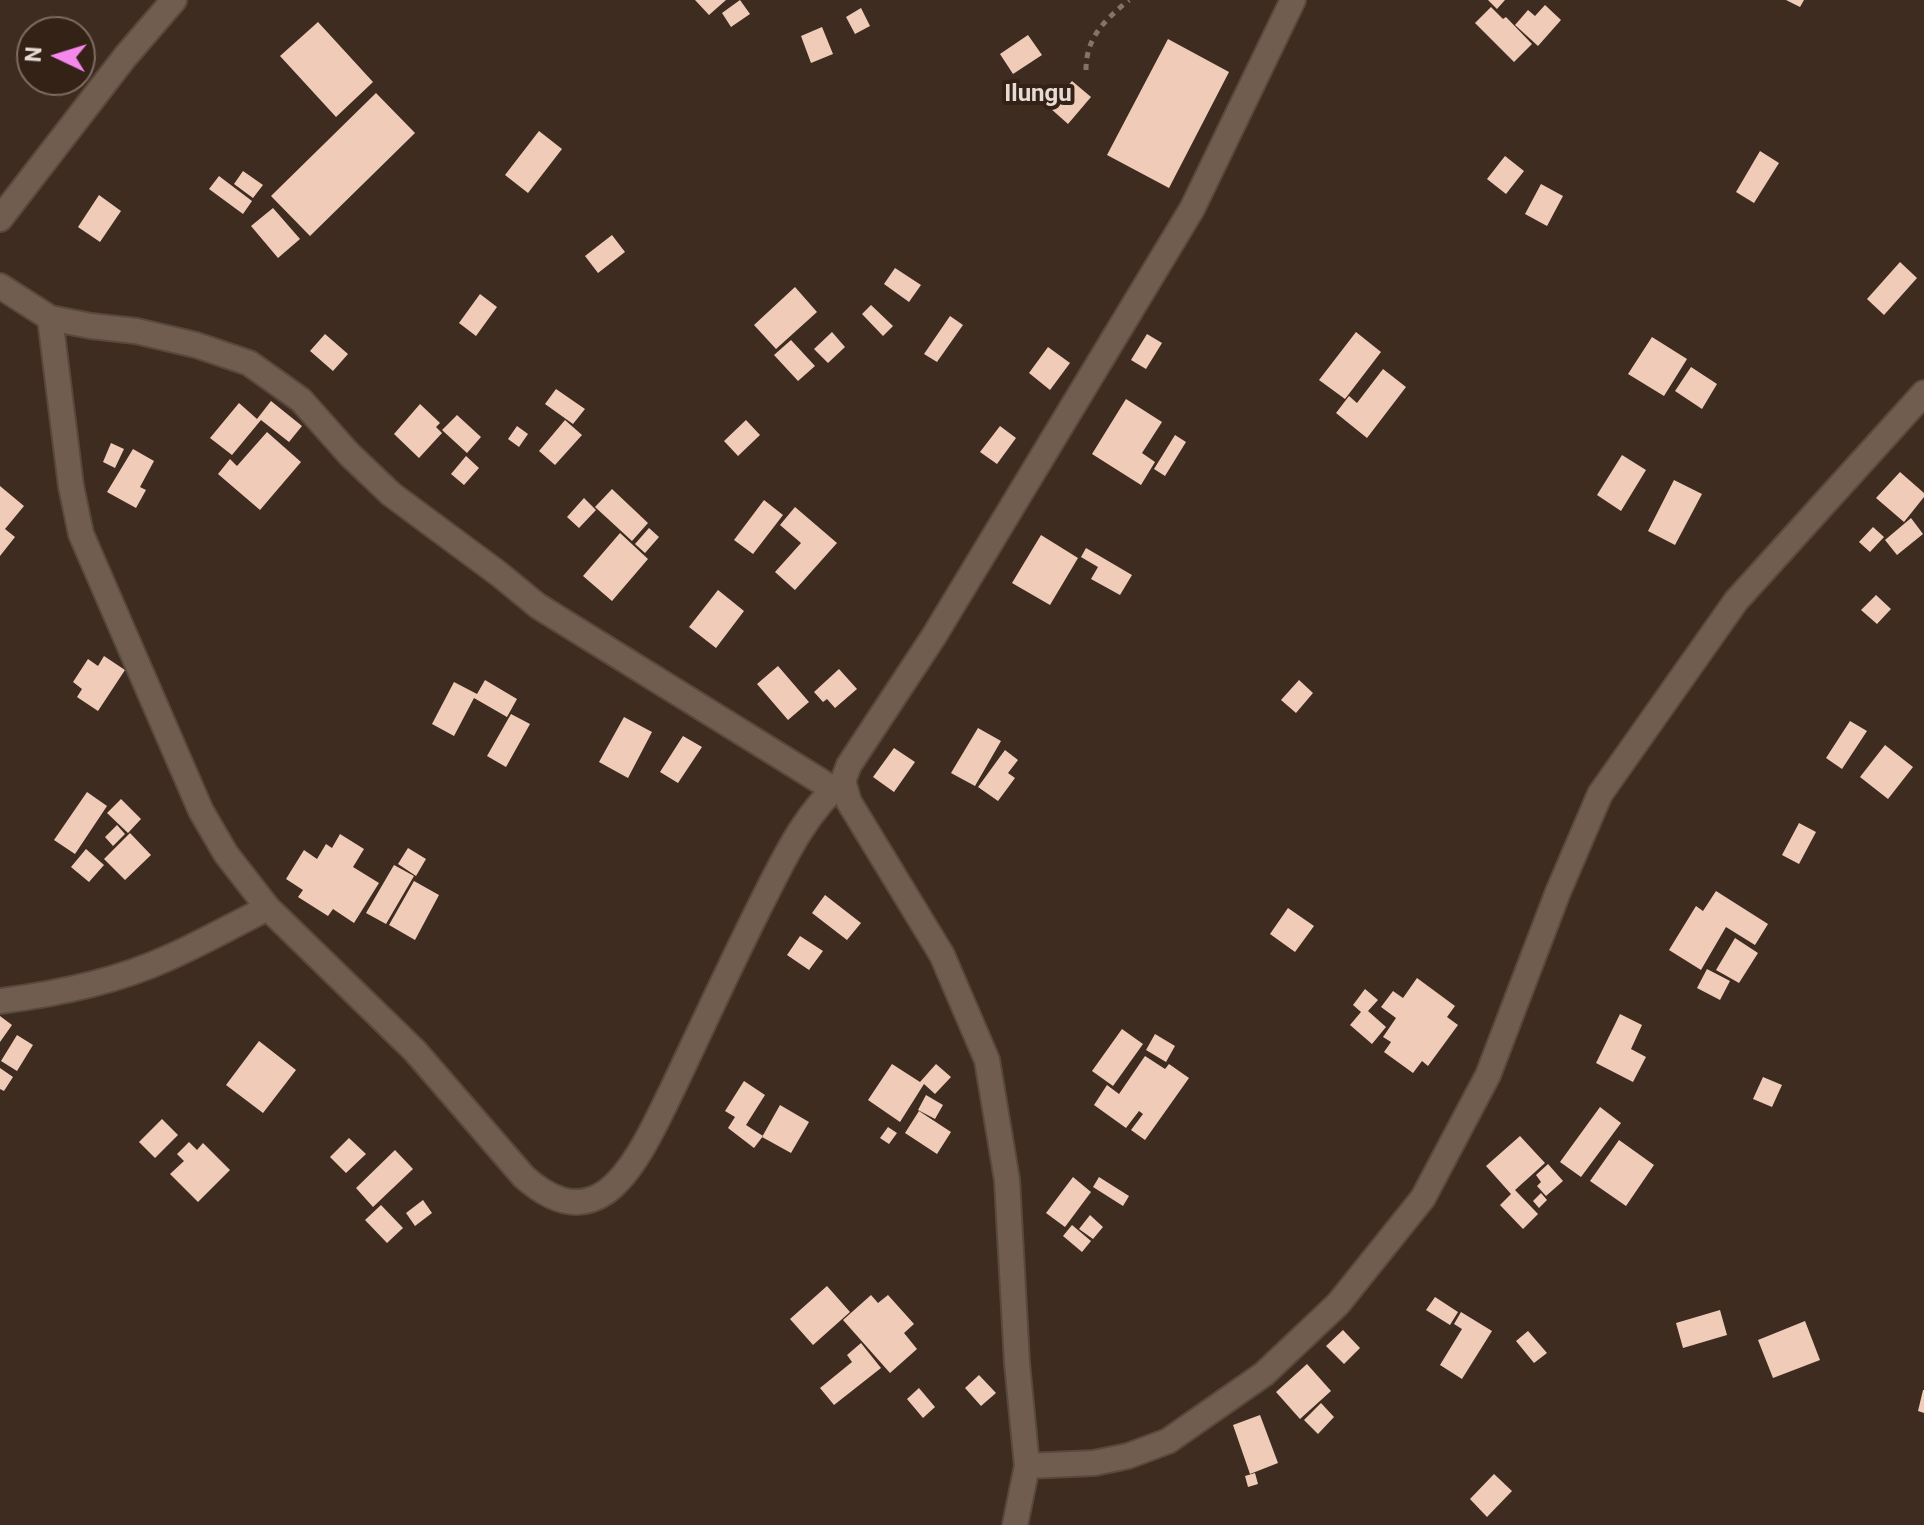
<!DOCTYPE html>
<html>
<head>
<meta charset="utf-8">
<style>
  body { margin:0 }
  #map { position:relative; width:1924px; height:1525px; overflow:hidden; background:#3f2c20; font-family:Roboto,sans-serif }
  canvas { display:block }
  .north { position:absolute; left:16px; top:16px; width:80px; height:80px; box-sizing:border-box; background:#342216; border:2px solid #7c6c62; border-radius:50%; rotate:274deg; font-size:22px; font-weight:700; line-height:32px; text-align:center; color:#e8dbd4 }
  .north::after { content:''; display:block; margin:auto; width:28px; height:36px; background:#f688ed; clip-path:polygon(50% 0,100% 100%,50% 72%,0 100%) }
</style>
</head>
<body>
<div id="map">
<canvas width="1924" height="1525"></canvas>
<div class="north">N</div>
</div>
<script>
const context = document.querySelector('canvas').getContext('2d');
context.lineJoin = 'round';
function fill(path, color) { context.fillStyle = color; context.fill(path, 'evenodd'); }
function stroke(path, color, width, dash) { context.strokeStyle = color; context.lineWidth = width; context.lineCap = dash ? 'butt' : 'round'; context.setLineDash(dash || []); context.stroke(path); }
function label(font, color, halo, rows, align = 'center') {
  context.font = font + ' Roboto,sans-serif'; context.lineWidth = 8; context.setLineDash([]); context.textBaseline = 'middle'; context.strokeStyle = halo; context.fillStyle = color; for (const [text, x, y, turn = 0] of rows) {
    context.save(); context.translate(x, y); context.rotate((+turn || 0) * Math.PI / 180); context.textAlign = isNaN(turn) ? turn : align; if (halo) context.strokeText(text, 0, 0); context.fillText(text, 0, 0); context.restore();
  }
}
const building = new Path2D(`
  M695,0H726L709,15Z
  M740,0L750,14L731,27L722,13Z
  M1488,0H1505L1497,9Z
  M1786,0H1804L1800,7Z
  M1545,5L1561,20L1538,46L1515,25L1528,10L1535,16Z
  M1491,7L1503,19L1506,17L1532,44L1514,62L1475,23Z
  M861,8L870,26L855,34L846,17Z
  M318,22L373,82L336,117L280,56Z
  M822,27L833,54L811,63L801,36Z
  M1028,35L1042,55L1013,74L1000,54Z
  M1168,39L1229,72L1169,188L1107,155Z
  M1072,81L1091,97L1068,124L1050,108Z
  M376,93L415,133L310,236L271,196Z
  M539,131L562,149L528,193L505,175Z
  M1760,151L1779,163L1754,203L1736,192Z
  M1505,156L1524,171L1506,194L1487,179Z
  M243,171L263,185L253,198L234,184Z
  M219,176L252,201L243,214L209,189Z
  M1541,184L1563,196L1547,226L1525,214Z
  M99,195L121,211L100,242L78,227Z
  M273,208L300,239L278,258L251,226Z
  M612,235L625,252L598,273L585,256Z
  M1900,262L1917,278L1884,315L1867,299Z
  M895,268L921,285L909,302L884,284Z
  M795,287L817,312L776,349L754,325Z
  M480,294L497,307L476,336L459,323Z
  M871,305L893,326L883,336L862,314Z
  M950,316L963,325L937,362L924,354Z
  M832,332L845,347L828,363L814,349Z
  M1356,332L1381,352L1345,399L1319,380Z
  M325,334L348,354L333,371L310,351Z
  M1147,334L1162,343L1146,369L1131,360Z
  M1652,337L1687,359L1664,396L1628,374Z
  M791,340L815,366L798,381L774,355Z
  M1048,347L1070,363L1050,390L1029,373Z
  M1691,367L1717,384L1702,409L1675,391Z
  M1383,369L1406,387L1367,438L1336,413L1349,396L1357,403Z
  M556,389L585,409L573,424L545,404Z
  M1126,399L1162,422L1142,453L1155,462L1141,485L1092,454Z
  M271,401L302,426L289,442L261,420L232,455L210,438L239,403L257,419Z
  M420,404L440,423L436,427L442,433L419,458L394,434Z
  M457,415L481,437L467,453L442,430Z
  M565,420L582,435L555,465L539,451Z
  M746,420L760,435L738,456L724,441Z
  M517,426L528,434L519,447L508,439Z
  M1000,426L1016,438L997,464L980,452Z
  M267,432L301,462L260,510L218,474L230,459L237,466Z
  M1175,435L1186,442L1165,476L1154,469Z
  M111,443L124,449L115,468L103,462Z
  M133,449L154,461L140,487L146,490L136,508L107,492Z
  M1622,455L1646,470L1621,511L1597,495Z
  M466,456L479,468L464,485L451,474Z
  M1900,472L1924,493V497L1904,522L1876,498Z
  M1674,480L1702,494L1675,545L1648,531Z
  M0,486L24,506L5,529L15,537L0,556Z
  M612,489L648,523L632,541L595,507Z
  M584,498L596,510L579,528L567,517Z
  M764,500L783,515L753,554L734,540Z
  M795,507L837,543L795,590L775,572L801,543L780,525Z
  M1911,518L1923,534L1897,555L1885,540Z
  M1873,527L1884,537L1870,552L1859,542Z
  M649,528L659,537L645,553L635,544Z
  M620,533L648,559L612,601L583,576Z
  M1041,535L1078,558L1050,605L1012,583Z
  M1086,548L1132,575L1120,595L1091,579L1098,567L1081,557Z
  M718,590L744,611L716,648L689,627Z
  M1876,595L1891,609L1877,624L1861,610Z
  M104,656L125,670L98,711L77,697L82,689L73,682L88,659L98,666Z
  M778,666L809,702L788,720L757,684Z
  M839,669L857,689L835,708L827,699L823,702L814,692Z
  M485,680L517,699L507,717L474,698L454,736L432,724L454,682L477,694Z
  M1299,680L1313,693L1296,713L1281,700Z
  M511,714L530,724L506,767L487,756Z
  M624,717L652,732L628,778L599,762Z
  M1850,721L1867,731L1842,769L1826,758Z
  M978,728L1001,741L975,786L951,773Z
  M683,736L702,747L678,783L660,772Z
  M1885,745L1913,767L1888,799L1860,777Z
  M894,748L915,762L894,792L873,777Z
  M1005,750L1018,760L1008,773L1015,778L998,801L978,787Z
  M87,792L107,806L75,854L54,840Z
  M121,799L141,819L128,833L107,813Z
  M1799,823L1816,832L1799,864L1782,855Z
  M117,825L125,834L113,846L105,837Z
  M130,833L151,855L125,880L104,859Z
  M340,834L364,849L353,867L379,883L354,923L333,909L328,916L298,897L303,890L286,879L304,850L317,859L326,844L332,848Z
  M408,848L426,859L416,876L398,864Z
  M86,849L104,865L89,882L71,867Z
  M394,865L414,876L386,924L366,913Z
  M414,881L439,895L415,940L389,925Z
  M1716,891L1768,924L1755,945L1726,927L1701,970L1669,950L1696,906L1703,911Z
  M825,895L861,923L847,940L812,913Z
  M1288,908L1314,926L1295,952L1270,934Z
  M800,936L823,951L809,970L787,955Z
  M1735,938L1758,953L1739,983L1716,970Z
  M1707,969L1730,981L1720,1000L1697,988Z
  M1417,978L1455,1006L1447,1017L1458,1025L1428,1066L1422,1061L1413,1073L1384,1052L1391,1042L1383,1037L1396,1018L1381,1007L1393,991L1403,998Z
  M1365,989L1378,1000L1368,1011L1386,1027L1372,1044L1350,1025L1361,1012L1353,1005Z
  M1620,1014L1642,1025L1631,1049L1646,1057L1633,1082L1596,1063Z
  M0,1016L12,1025L0,1042Z
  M1122,1029L1143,1044L1113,1086L1092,1071Z
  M1155,1034L1175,1046L1166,1062L1146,1050Z
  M17,1035L33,1045L17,1071L1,1061Z
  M259,1041L296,1070L263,1113L226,1085Z
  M1145,1056L1165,1069L1169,1064L1189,1078L1145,1140L1131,1130L1143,1114L1139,1111L1126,1128L1094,1105L1107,1085L1119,1094Z
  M892,1064L920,1082L936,1064L951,1077L935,1094L924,1084L900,1122L868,1100Z
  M0,1068L13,1077L4,1091L0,1089Z
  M1763,1077L1782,1085L1772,1107L1753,1099Z
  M744,1081L765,1095L746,1125L763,1136L754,1148L728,1128L735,1117L725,1111Z
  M926,1095L943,1105L935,1119L918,1110Z
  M780,1105L809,1122L791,1153L762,1137Z
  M1600,1107L1621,1123L1581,1177L1560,1162Z
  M919,1111L951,1132L937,1154L905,1133Z
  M162,1119L178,1135L155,1158L139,1142Z
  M888,1127L897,1133L889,1144L880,1138Z
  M1520,1136L1545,1163L1515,1190L1538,1214L1523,1229L1500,1205L1511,1194L1486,1166Z
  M349,1138L366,1154L346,1173L330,1157Z
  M1619,1140L1654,1165L1626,1206L1590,1181Z
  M189,1142L197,1150L203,1143L230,1170L198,1202L170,1174L184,1161L177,1154Z
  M395,1150L413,1169L373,1207L356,1188Z
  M1548,1164L1563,1181L1546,1196L1537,1186L1541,1182L1536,1175Z
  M1073,1177L1091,1192L1065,1227L1046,1213Z
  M1099,1177L1129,1196L1123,1206L1093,1187Z
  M1541,1193L1547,1200L1539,1208L1533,1201Z
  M423,1200L432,1213L415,1226L406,1213Z
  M381,1205L403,1228L387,1243L365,1220Z
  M1090,1215L1103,1227L1093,1239L1079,1229Z
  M1072,1225L1091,1241L1082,1252L1063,1236Z
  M827,1286L850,1312L813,1345L790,1319Z
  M871,1295L878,1303L888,1295L914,1324L904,1333L917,1349L890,1373L843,1320Z
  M1435,1297L1458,1312L1450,1325L1426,1310Z
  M1720,1310L1727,1335L1683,1348L1676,1323Z
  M1461,1312L1492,1331L1462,1379L1440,1365L1462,1329L1454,1324Z
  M1805,1321L1820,1360L1773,1378L1758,1340Z
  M1343,1330L1360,1348L1344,1364L1326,1346Z
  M1528,1331L1547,1353L1534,1363L1516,1341Z
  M861,1343L881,1368L834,1405L820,1388L852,1362L847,1355Z
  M1307,1364L1331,1391L1300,1419L1276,1392Z
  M979,1375L996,1393L981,1406L965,1388Z
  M919,1388L935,1407L923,1418L907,1399Z
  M1923,1390H1924V1413L1918,1411Z
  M1321,1403L1334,1417L1318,1434L1304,1420Z
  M1260,1415L1278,1463L1250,1474L1233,1425Z
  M1255,1473L1258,1484L1248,1487L1245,1476Z
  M1494,1474L1512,1491L1487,1517L1470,1499Z`);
const path = new Path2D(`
  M1086,70C1086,37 1105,20 1129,0`);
const minor = new Path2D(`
  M0,219L125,57L174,0
  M0,286L50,318L91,326L136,331L196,345L249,363L301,400L349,454L391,494L499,574L538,606L833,789
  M50,318L71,486L81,534L201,811L226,854L268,908L415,1051L524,1177C548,1198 576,1213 606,1192C635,1171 656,1122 672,1090C701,1029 729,968 759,908C782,863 804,813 843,781
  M0,1001C57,994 115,982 168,958C202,943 235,924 268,908
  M1027,1466L1094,1463L1128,1456L1168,1441L1264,1374L1338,1304L1423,1198L1488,1075L1558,892L1600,794L1736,601L1924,393
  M1015,1525L1027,1466L1017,1363L1007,1180L987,1060L942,955L849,802L843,781L849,765L934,636L1192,209L1293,0`);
const quarterNames = [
  ["Ilungu",1038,95]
];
fill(building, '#f0ccb8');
stroke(minor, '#58483d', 28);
stroke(path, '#837369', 5, [6, 6]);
stroke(minor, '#715d4f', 24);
label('bold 24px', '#e8dbd4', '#342216', quarterNames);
</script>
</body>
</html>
